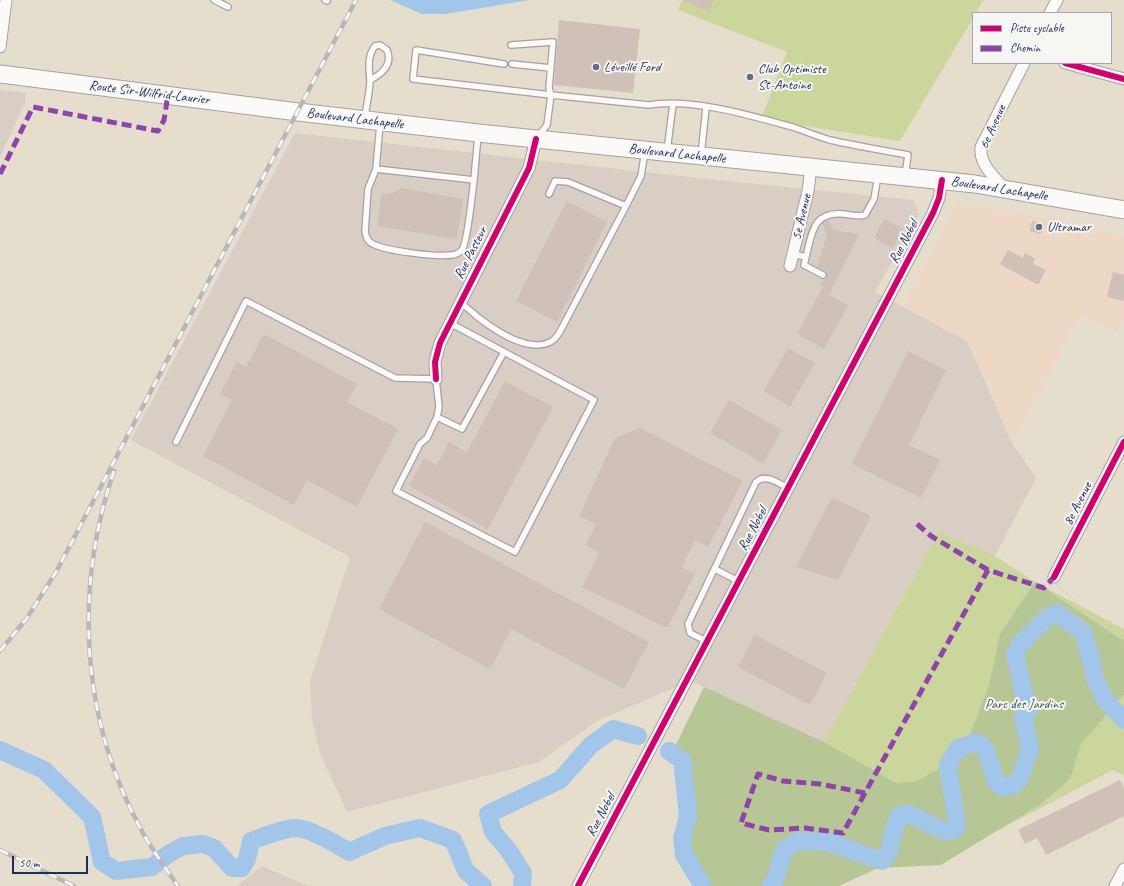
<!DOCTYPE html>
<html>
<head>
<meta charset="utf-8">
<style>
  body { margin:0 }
  #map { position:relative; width:1124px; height:886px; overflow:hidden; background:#e5decd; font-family:Caveat,sans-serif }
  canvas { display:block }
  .legend { position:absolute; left:972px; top:12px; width:140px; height:52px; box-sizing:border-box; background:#f6f6f2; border:1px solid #9ea6b7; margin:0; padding:5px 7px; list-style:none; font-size:12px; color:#1b2f5e }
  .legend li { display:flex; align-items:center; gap:8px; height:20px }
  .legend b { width:20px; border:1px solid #9ea6b7 }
  .scale { position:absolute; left:12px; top:856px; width:76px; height:18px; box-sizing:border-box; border:2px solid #1b2f5e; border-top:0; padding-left:5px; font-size:12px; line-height:14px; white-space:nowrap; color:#1b2f5e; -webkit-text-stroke:3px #f6f6f2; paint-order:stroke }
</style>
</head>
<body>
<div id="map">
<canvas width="1124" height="886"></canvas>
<ul class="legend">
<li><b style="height:5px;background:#d6006c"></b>Piste cyclable</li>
<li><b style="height:5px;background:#8e44ad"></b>Chemin</li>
</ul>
<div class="scale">50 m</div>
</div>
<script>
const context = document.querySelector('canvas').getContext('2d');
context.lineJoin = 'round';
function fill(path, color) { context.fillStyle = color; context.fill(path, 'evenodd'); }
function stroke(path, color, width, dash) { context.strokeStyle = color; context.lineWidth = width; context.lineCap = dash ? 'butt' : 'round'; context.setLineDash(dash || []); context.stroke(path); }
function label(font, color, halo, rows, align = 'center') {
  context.font = font + ' Caveat,sans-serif'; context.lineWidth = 4; context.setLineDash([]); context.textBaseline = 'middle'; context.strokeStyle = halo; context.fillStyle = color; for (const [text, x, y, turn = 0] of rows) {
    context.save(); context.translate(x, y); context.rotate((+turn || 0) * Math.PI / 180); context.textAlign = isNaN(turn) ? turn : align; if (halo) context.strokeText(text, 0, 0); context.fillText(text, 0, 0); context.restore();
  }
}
const built = new Path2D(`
  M956,205L1002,209L1059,221L1124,237V317L1116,332L1080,314L1012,443L967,341L903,307Z`);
const industrial = new Path2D(`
  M0,90L26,93L25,102L0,158Z
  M295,133L708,179L913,200L919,214L875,292L967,341L1012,443L1036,478L995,556L939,531L824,742L690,681L597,721L539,762L347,812L320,753L312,720L310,681L350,557L131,440Z
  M262,866L308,886H237Z`);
const green = new Path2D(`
  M682,0H983L976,13H973V18L900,141L761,119L787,52L678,10Z
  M939,531L995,556L1035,582L1124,629V776L1113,770L991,834L872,770L824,742Z`);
const forest = new Path2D(`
  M1035,582L1124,641V694L1081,744L1070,779L1039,805L941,865L878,868L839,886H701L688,859L686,826L692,812L674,749L704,687L824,742L896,783L916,782L945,765L971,732L989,686L1000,634Z`);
const water = new Path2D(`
  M390,0H530L446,14H422Z`);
const river = new Path2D(`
  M0,750L44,770L92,817L102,862L116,871L152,867L167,855L183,846L203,844L214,848L232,868H242L247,859L251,841C265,836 281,829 296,828C309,828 338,845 349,852L385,836L420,828L453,840L466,871L483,886
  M669,751L682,760L688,816L682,839L684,855L703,886
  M522,886L523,873L509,851L493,832L488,814L560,780L591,745L613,729L638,736
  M770,886L774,883L784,849L798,841L828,842L882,861L888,854L898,816L907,813L944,831H952L957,826L948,765L958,748L977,742L985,748L996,782L1002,787L1014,785L1020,778L1030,748L1023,718L1028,711L1015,655L1019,645L1048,617L1057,613L1084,633L1096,681L1105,700L1124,720`);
const building = new Path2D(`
  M682,0H714L709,12Z
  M559,20L640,29L633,93L554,85Z
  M401,188L463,199L457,239L377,226L382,193L388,195Z
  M567,201L607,222L557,322L516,301Z
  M884,219L903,229L892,248L874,238Z
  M828,220L834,230L859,234L829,295L848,305L824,349L797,334L823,287L820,285L827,277L826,272L817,267L827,235L822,223Z
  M1032,221L1044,224L1041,234L1030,231Z
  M1008,250L1023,258L1025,253L1035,259L1033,264L1046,270L1038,285L1000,264Z
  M1113,272L1124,275V301L1107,297Z
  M264,334L357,384L347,402L398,429L357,507L307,480L294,505L203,456L232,400L220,394L237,362L246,367Z
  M788,348L815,363L790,407L764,391Z
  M908,351L946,370L909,445L940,460L921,498L852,464Z
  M505,381L553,407L488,529L409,486L424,458L437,465L449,442L467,452Z
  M729,400L782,430L763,463L710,433Z
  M640,428L743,481L708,547L695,540L682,567L695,574L667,628L582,587L599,553L586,545L596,524L579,516L615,438Z
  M832,497L871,516L838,580L796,567Z
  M425,522L649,642L624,689L511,629L490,669L379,609Z
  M755,635L827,673L810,705L738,667Z
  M1120,780L1124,788V816L1046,855L1037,838L1025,844L1018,830Z`);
const path = new Path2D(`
  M1058,585L1099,624L1124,641`);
const lane = new Path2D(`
  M214,0L228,7
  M325,0L327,1
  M504,64L416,50L413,79L551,95L549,88L553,42L511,45
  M512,64L551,68
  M365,118C366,106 370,92 370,80C369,69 367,56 375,46L380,45L387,50C393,65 382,74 370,80
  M380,124L376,169L474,180L478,135
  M538,136L547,125L551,95L649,105C690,97 756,117 796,128C807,132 819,137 830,140C856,146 882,150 908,155L905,176
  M667,151L673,104
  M701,155L706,108
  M376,169L368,189L365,231C366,237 367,241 373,244C386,251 436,257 451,255C456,255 459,253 462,250C468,241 472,193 474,180
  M549,194L555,181L568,182L626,206L641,176L645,151
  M793,254L806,257C812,234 812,211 844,214C850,215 859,217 865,215L874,199L878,175
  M806,257L804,265L823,275
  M459,303C467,306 472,313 479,318C496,331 530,354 552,341C558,337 561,330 564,324L626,206
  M450,323L594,400L515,552L396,491L420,444L427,438L437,417L462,429L504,352
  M176,442L246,301L395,378L436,379L439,407L437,417
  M715,569L738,581
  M706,641L690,633L688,624L756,482C765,473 778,483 788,488`);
const street = new Path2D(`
  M1050,13L1057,0
  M0,47L6,0
  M1065,63L1124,79
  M1003,187C993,176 979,163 981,147L1024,63
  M790,266L808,191L811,167
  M436,379L435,362L440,343L529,168L536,139
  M1054,577L1124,442
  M578,886L933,213L939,198L942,180
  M1115,886L1124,869`);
const primary = new Path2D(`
  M0,74L298,112L478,133L975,184L1124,210`);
const rail = new Path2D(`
  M114,471C73,591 81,722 143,833C153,851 166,869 178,886
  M0,651L27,618L56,572L356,0
  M0,850L74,886`);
const quiet = new Path2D(`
  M0,174L33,107L158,131L164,120L168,95
  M917,524L931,536L988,570
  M865,793L843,833L805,828L769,830L741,823L758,774L783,781L820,784L865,793L988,570L1044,588L1054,577`);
const cycleway = new Path2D(`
  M1065,63L1124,79
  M436,379L435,362L440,343L529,168L536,139
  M1054,577L1124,442
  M578,886L933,213L939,198L942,180`);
const markers = [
  [596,67,4,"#626c85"],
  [750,77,4,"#626c85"],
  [1039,227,4,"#626c85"]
];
const poiNames = [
  ["Léveillé Ford",604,67],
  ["Club Optimiste",758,69],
  ["St-Antoine",758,85],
  ["Ultramar",1047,227]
];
const streetNames = [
  ["Route Sir-Wilfrid-Laurier",149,93,7],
  ["Boulevard Lachapelle",355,119,7],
  ["6e Avenue",993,127,-66],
  ["Boulevard Lachapelle",677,154,6],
  ["Boulevard Lachapelle",999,189,9],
  ["5e Avenue",802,217,-77],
  ["Rue Nobel",904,242,-62],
  ["Rue Pasteur",471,253,-63],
  ["8e Avenue",1078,504,-63],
  ["Rue Nobel",753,529,-62],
  ["Rue Nobel",601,815,-62]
];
const parkNames = [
  ["Parc des Jardins",1024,704]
];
fill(built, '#edd8c6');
fill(industrial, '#d9cec4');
fill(green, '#cbd69c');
fill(forest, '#b6c694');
fill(water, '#a2c6e9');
stroke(river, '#a2c6e9', 18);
fill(building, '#cfc1b8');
stroke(lane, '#a4a29e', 8);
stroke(street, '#a4a29e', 13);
stroke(primary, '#a4a29e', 19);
stroke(path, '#cacaca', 2, [1, 3]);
stroke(lane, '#fbfaf8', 5.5);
stroke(street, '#fbfaf8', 11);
stroke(primary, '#fbfaf8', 17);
stroke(rail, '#b5b7b9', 4.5);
stroke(rail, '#f6f6f2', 3, [9]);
stroke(quiet, '#8e44ad', 5, [10, 5]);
stroke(cycleway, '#d6006c', 6);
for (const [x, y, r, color] of markers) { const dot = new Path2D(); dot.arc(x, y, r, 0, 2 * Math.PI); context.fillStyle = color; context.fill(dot); stroke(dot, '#f6f6f2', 1.5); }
label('14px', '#1b2f5e', '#f6f6f2', poiNames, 'left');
label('14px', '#1b2f5e', '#f6f6f2', streetNames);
label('14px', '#425764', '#f6f6f2', parkNames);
</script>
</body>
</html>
